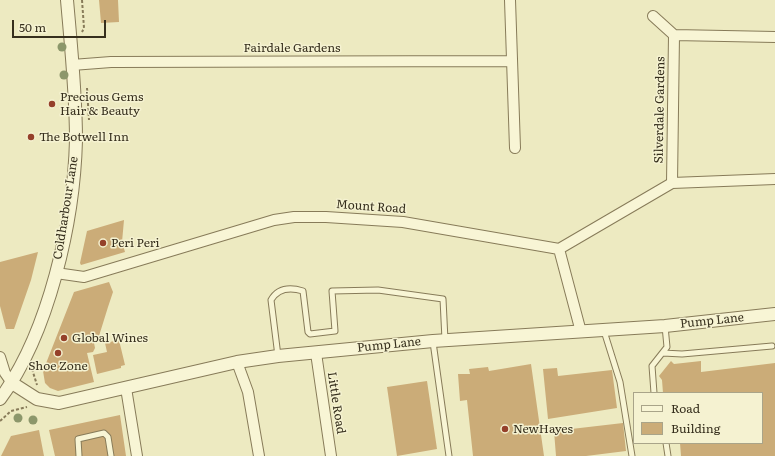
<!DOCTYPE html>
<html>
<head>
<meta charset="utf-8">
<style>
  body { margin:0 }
  #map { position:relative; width:775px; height:456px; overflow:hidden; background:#edeac1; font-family:Literata,serif }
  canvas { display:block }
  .legend { position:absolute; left:633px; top:392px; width:130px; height:52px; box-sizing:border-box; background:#f5f2d1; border:1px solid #a9a489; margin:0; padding:5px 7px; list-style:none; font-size:12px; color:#362f1d }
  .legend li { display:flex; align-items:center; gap:8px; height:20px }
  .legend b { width:20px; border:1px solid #a9a489 }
  .scale { position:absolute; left:12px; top:20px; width:94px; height:18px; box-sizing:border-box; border:2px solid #362f1d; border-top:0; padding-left:5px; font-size:12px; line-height:14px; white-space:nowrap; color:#362f1d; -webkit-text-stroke:3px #f5f2d1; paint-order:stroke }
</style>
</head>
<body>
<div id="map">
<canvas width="775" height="456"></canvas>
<ul class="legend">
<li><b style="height:5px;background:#f8f5d5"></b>Road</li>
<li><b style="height:11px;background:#cbac78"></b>Building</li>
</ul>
<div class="scale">50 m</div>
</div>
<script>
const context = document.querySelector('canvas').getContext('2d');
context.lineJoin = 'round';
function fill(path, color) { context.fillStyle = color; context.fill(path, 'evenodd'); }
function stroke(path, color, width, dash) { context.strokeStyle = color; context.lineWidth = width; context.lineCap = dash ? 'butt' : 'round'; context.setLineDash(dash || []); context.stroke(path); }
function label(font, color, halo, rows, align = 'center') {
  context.font = font + ' Literata,serif'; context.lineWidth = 3; context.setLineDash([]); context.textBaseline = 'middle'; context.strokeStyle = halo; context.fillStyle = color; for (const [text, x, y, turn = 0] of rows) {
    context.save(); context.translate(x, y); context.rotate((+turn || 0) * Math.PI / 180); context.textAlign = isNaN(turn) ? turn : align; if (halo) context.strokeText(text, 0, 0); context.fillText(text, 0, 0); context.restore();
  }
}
const building = new Path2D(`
  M99,0H118L119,22L101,23Z
  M124,220L122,242L125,252L81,265L80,263L87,231Z
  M38,252L31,280L14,329H6L0,306V262Z
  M109,282L113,292L108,307L99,336L93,338L95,348L93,352L87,353L94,382L58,391L50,388L45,383L43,371L74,292Z
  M119,340L125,365L121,366V368L97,374L93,355L107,352L105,343Z
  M671,361L674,364L701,361V372L775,363V456H681L680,443H762V393H663L662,380L659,376Z
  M531,364L544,456H473L467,400L460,401L458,374H470L469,369L488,367L489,371Z
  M557,368L558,376L612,370L617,408L548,419L543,369Z
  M427,381L437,449L397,456L387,387Z
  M120,415L126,456H55L49,430Z
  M623,423L626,451L586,456H556L554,431Z
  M39,430L44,456H1L11,436Z`);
const path = new Path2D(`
  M82,0L84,28L82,32
  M87,88L89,120
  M32,369L37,385
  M0,421L11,411L27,407`);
const service = new Path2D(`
  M604,331L620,382L632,456
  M433,342L449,456
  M663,353L682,354L772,346
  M278,356L271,300C278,288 290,287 303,291L308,332L310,334L335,331L332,291L378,290L443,299L445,340
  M654,393L652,366L667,347L665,326
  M666,443L668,456
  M79,456L78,439L104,433L108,437L111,456`);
const minor = new Path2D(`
  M510,0L515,148
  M653,16L674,35
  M674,35L672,183L775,179
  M674,35L775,37
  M72,65L111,62L511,61
  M559,249L581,332
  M56,273L84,277L274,220L294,217H326L403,222L559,249L672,183
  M316,353L331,456
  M0,357L5,373L12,383
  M237,362L248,392L259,456
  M126,388L137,456`);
const tertiary = new Path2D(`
  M12,383L37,399L59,403L237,362L278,356L433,341L665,326L775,314
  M0,399C49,333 74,221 76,140C76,93 71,46 67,0`);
const trees = [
  [62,47],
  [64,75],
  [18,418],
  [33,420]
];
const markers = [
  [52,104,4,"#95402a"],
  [31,137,4,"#95402a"],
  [103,243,4,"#95402a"],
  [64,338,4,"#95402a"],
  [58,353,4,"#95402a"],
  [505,429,4,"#95402a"]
];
const streetNames = [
  ["Fairdale Gardens",292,48],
  ["Silverdale Gardens",660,110,-89],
  ["Mount Road",371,207,4],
  ["Coldharbour Lane",66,208,-81],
  ["Pump Lane",712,321,-6],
  ["Pump Lane",389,345,-6],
  ["Little Road",336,403,81]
];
const poiNames = [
  ["Precious Gems",60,97],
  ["Hair & Beauty",60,111],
  ["The Botwell Inn",39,137],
  ["Peri Peri",111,243],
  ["Global Wines",72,338],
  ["Shoe Zone",58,366,"center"],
  ["NewHayes",513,429]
];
fill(building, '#cbac78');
stroke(service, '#877b59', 7);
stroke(minor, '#877b59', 12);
stroke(tertiary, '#877b59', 14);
stroke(path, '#877b59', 2, [3, 2]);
stroke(service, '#f8f5d5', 5);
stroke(minor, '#f8f5d5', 10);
stroke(tertiary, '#f8f5d5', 12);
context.fillStyle = '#8c976b';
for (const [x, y] of trees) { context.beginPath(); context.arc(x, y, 4.5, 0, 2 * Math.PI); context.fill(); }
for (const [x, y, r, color] of markers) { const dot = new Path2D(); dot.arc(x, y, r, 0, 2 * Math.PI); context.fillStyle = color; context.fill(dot); stroke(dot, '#f5f2d1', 1.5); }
label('12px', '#362f1d', '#f5f2d1', streetNames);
label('12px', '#362f1d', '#f5f2d1', poiNames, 'left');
</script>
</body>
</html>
